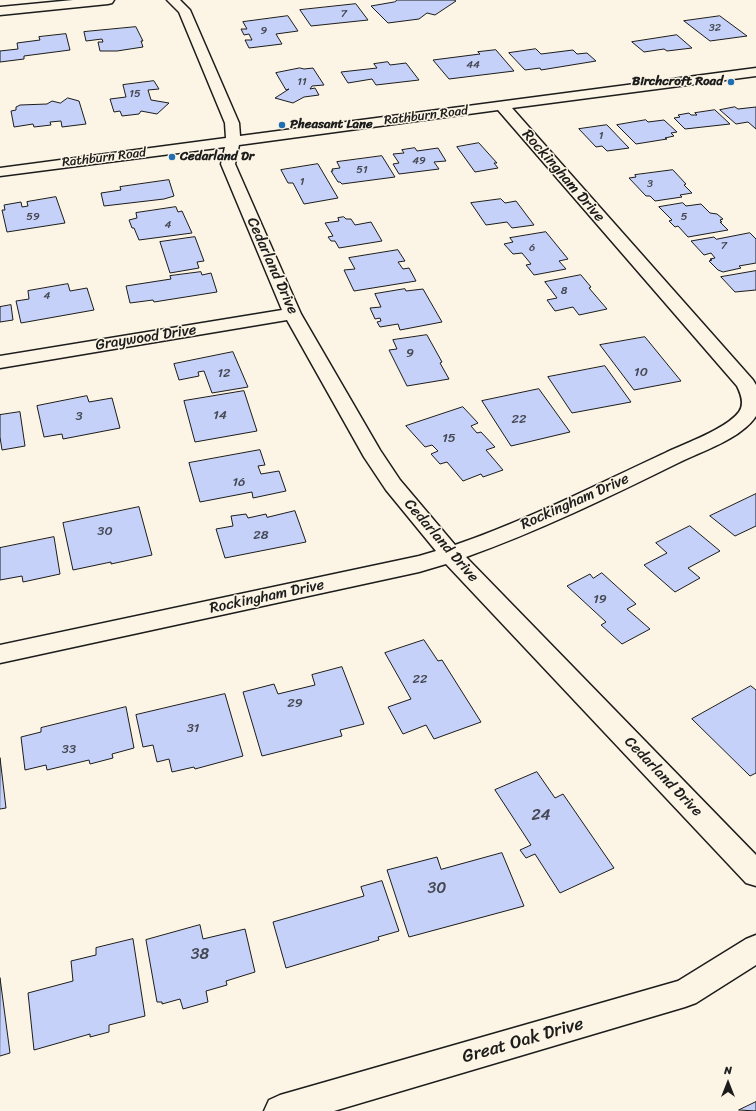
<!DOCTYPE html>
<html>
<head>
<meta charset="utf-8">
<style>
  body { margin:0 }
  #map { position:relative; width:756px; height:1111px; overflow:hidden; background:#fcf5e5; font-family:Sriracha,sans-serif }
  canvas { display:block }
  .north { position:absolute; left:708px; top:1063px; width:40px; height:40px; -webkit-text-stroke:3px #fcf5e5; paint-order:stroke; rotate:0deg; font-size:11px; font-weight:700; line-height:16px; text-align:center; color:#1c1c1c }
  .north::after { content:''; display:block; margin:auto; width:14px; height:18px; background:#1c1c1c; clip-path:polygon(50% 0,100% 100%,50% 72%,0 100%) }
</style>
</head>
<body>
<div id="map">
<canvas width="756" height="1111"></canvas>
<div class="north">N</div>
</div>
<script>
const context = document.querySelector('canvas').getContext('2d');
context.lineJoin = 'round';
function fill(path, color) { context.fillStyle = color; context.fill(path, 'evenodd'); }
function stroke(path, color, width, dash) { context.strokeStyle = color; context.lineWidth = width; context.lineCap = dash ? 'butt' : 'round'; context.setLineDash(dash || []); context.stroke(path); }
function label(font, color, halo, rows, align = 'center') {
  context.font = font + ' Sriracha,sans-serif'; context.lineWidth = 3; context.setLineDash([]); context.textBaseline = 'middle'; context.strokeStyle = halo; context.fillStyle = color; for (const [text, x, y, turn = 0] of rows) {
    context.save(); context.translate(x, y); context.rotate((+turn || 0) * Math.PI / 180); context.textAlign = isNaN(turn) ? turn : align; if (halo) context.strokeText(text, 0, 0); context.fillText(text, 0, 0); context.restore();
  }
}
const building = new Path2D(`
  M398,0H454L456,1L435,15L427,13L419,19L388,23L371,6L394,2Z
  M356,4L368,20L311,26L300,10Z
  M288,16L298,31L276,34L282,44L249,48L245,40H252L249,34L244,35L241,29H247L243,22Z
  M720,16L747,36L710,41L684,21Z
  M136,27L143,41H141L143,47L117,51H100L98,42H103L102,39L86,41L84,32Z
  M66,34L70,50L24,56V59L0,62V51L18,49L17,43L40,40L39,37Z
  M677,35L692,48L667,51L664,49L644,52L632,42Z
  M536,49L541,54L573,50L577,54L587,53L596,61L541,70L540,68L525,70L509,53Z
  M496,50L514,71L449,79L433,60L480,54L478,52Z
  M388,62L390,65L406,63L419,80L376,85L372,79L348,83L341,72L377,68L374,64Z
  M300,68L304,69L313,68L324,85L312,86L310,89L315,88L319,95L304,97L293,103L275,98L289,89L286,90L276,73Z
  M154,81L159,89L148,90L151,100L169,103L157,114L141,111L139,114L122,116L120,111L114,112L110,99L126,97L123,85Z
  M68,98L79,101L86,124L62,127L61,121L50,122L51,125L34,127L33,124L14,127L11,111L16,110V107L20,105L47,104L52,101L60,103Z
  M735,107L738,109L756,107V129L748,122L736,124L720,110Z
  M715,110L730,124L685,129L674,118L680,117L678,115L689,113L691,115H697L695,113Z
  M646,120L648,122L664,120L677,132L671,133L674,136L665,138L667,139L636,144L617,125Z
  M607,125L629,148L607,151L602,146L596,147L579,129Z
  M479,143L497,163H494L498,168L475,172L457,147Z
  M415,148L417,151L438,148L446,161L434,162L439,169L399,174L393,164L399,163L393,154L404,153L402,150Z
  M382,156L395,177L342,184L340,182H338L331,171H333L332,169L340,168L337,162Z
  M318,164L338,198L304,204L293,183H288L281,170Z
  M673,170L686,184L684,185L692,193L680,195L682,197L655,201L650,196H646L629,178L636,177L635,175Z
  M169,180L174,196L164,199L104,206L101,193L121,190L120,187Z
  M56,197L65,223L7,232L2,210H5L4,205L21,202L22,207L28,206L27,202Z
  M501,199L505,203L516,201L534,225L512,228L507,222L486,225L471,203Z
  M683,203L686,206L701,204L710,213L717,214L723,219L720,220L722,222H720L728,230L688,237L678,226L675,227L669,221L672,220L659,207Z
  M176,207L178,212L182,211L192,233L139,240L134,228H132L129,220L137,218L136,213Z
  M344,217L346,219H351L355,225L371,222L382,241L339,248L335,241H331L328,237L333,236L325,223L339,221L338,218Z
  M546,232L568,259L559,261L566,269L534,275L526,265L531,264L522,253L513,254L504,244L513,242L510,238Z
  M750,233L756,239V263L739,266L741,268L723,272L718,270L709,261L712,260L710,259L715,258L711,253L704,255L691,241L714,237L716,239Z
  M195,237L204,261L197,262L199,268L170,273L160,242Z
  M398,250L405,261L398,262L403,269L409,268L416,281L354,291L344,270L355,269L349,258Z
  M756,271V290L735,292L721,277Z
  M201,272L202,275L211,273L217,292L154,302L153,300L130,303L126,286L171,279L170,276Z
  M581,275L591,287L589,288L607,309L579,315L573,307L555,311L547,300L557,298L545,282Z
  M68,284L70,291L87,288L94,310L21,323L16,301L29,299L28,291Z
  M405,289L406,291L423,289L442,322L400,330L398,324L380,327L377,322L381,321L380,318L375,319L370,308L381,307L375,294Z
  M11,305L13,320L0,322V307Z
  M427,335L442,362L440,363L449,379L407,386L389,350L397,349L393,340Z
  M645,337L681,381L634,390L600,345Z
  M233,352L248,387L212,393L204,371L198,372L199,376L179,380L174,364Z
  M605,366L631,402L572,413L548,377Z
  M539,389L570,432L511,446L482,401Z
  M244,391L257,431L195,442L184,401Z
  M87,396L89,402L112,398L120,428L63,439L62,434L44,437L37,406Z
  M463,407L478,423L471,426L477,433L481,432L495,447L486,450L503,470L483,477L481,474L463,481L447,462L440,464L431,454L438,451L432,445L425,447L406,426Z
  M20,412L25,446L2,450L0,437V415Z
  M260,450L265,465L258,466L261,474L279,471L286,491L253,498L252,492L200,502L189,463Z
  M756,494V526L735,536L710,516Z
  M139,507L152,555L111,564V562L73,570L63,523Z
  M295,511L306,542L225,558L216,529L233,526L231,516L246,514L248,518L266,514L267,517Z
  M690,526L720,551L688,568L700,578L675,592L644,565L667,553L656,543Z
  M54,537L60,574L23,582L22,576L0,580V548Z
  M602,573L636,604L627,609L650,629L622,644L601,625L606,622L567,586L590,574L593,578Z
  M424,640L438,661L442,660L481,722L434,739L426,725L403,734L388,707L411,699L385,653Z
  M342,667L364,724L340,730L342,736L262,756L243,692L274,684L278,694L315,685L312,675Z
  M751,686L756,690V773L750,776L692,719Z
  M225,694L243,756L195,769L194,767L172,772L169,759L157,762L153,745L143,747L136,715Z
  M126,707L134,748L112,754L113,758L90,764L89,760L47,770L46,765L25,770L21,737L41,732V728Z
  M0,758L6,808L0,809Z
  M537,772L555,798L563,794L614,868L560,893L535,854L526,858L520,850L531,845L495,790Z
  M502,853L524,906L409,937L387,870L437,857L441,869Z
  M382,881L399,931L378,937L379,940L286,968L273,922L364,896L361,887Z
  M200,925L203,939L245,929L255,972L226,981L227,985L206,991L208,1002L183,1009L180,999L162,1004V1002H157L146,940Z
  M133,939L145,1016L109,1025V1032L90,1037V1034L34,1050L28,993L73,981L71,961L96,955V948Z
  M0,978L10,1053L0,1056Z
  M756,1102V1111L739,1110Z`);
const minor = new Path2D(`
  M73,0H114L112,3L108,4L0,15V7Z
  M167,0H180L190,10L239,123L240,136L756,68V76L512,108L753,380L756,385V416C741,439 702,451 678,463C609,497 539,531 466,557L756,855V886L746,883L446,564L419,572L0,663V645L419,556L436,551L386,490L364,457L287,320L0,368V356L282,310L221,164L225,147L0,176V168L226,138L225,123L179,12ZM498,110L737,386C741,394 745,404 739,412C726,429 686,443 665,453C596,485 528,520 455,545L400,480L380,450L301,314L235,164L239,145Z
  M756,935V965L696,1003L685,1007L334,1111H264L269,1100L280,1095L678,981L746,939Z`);
const markers = [
  [731,82,4,"#1f6fb2"],
  [282,125,4,"#1f6fb2"],
  [172,157,4,"#1f6fb2"]
];
const farNumbernames = [
  ["7",344,14],
  ["32",715,28],
  ["9",264,31],
  ["44",473,65],
  ["11",302,82],
  ["15",135,94],
  ["1",601,136],
  ["49",419,161],
  ["51",362,170],
  ["1",302,182],
  ["3",650,184],
  ["59",33,217],
  ["5",684,217],
  ["4",168,225],
  ["7",724,246],
  ["6",532,248],
  ["8",564,291],
  ["4",47,296]
];
const farPoinames = [
  ["Birchcroft Road",723,82,"right"],
  ["Pheasant Lane",290,125],
  ["Cedarland Dr",180,157]
];
const farStreetnames = [
  ["Rathburn Road",426,116,-7],
  ["Rathburn Road",104,158,-7]
];
const numberNames = [
  ["9",410,354],
  ["10",641,373],
  ["12",224,374],
  ["14",220,416],
  ["3",79,417],
  ["22",519,420],
  ["15",449,439],
  ["16",239,483],
  ["30",105,532],
  ["28",261,536],
  ["19",600,600],
  ["22",420,680],
  ["29",295,704],
  ["31",193,729],
  ["33",69,750]
];
const streetNames = [
  ["Rockingham Drive",563,176,49],
  ["Cedarland Drive",272,266,66],
  ["Graywood Drive",146,338,-9],
  ["Rockingham Drive",575,502,-24],
  ["Cedarland Drive",441,541,49],
  ["Rockingham Drive",267,597,-12],
  ["Cedarland Drive",663,777,46]
];
const nearNumbernames = [
  ["24",541,816],
  ["30",437,889],
  ["38",200,955]
];
const nearStreetnames = [
  ["Great Oak Drive",523,1041,-16]
];
fill(building, '#c5d1f8');
stroke(building, '#1c1c1c', 1);
stroke(minor, '#1c1c1c', 3);
fill(minor, '#fcf5e5');
for (const [x, y, r, color] of markers) { const dot = new Path2D(); dot.arc(x, y, r, 0, 2 * Math.PI); context.fillStyle = color; context.fill(dot); stroke(dot, '#fcf5e5', 1.5); }
label('11px', '#464953', null, farNumbernames);
label('bold 13px', '#1c1c1c', '#fcf5e5', farPoinames, 'left');
label('13px', '#1c1c1c', '#fcf5e5', farStreetnames);
label('13px', '#464953', null, numberNames);
label('15px', '#1c1c1c', '#fcf5e5', streetNames);
label('16px', '#464953', null, nearNumbernames);
label('18px', '#1c1c1c', '#fcf5e5', nearStreetnames);
</script>
</body>
</html>
